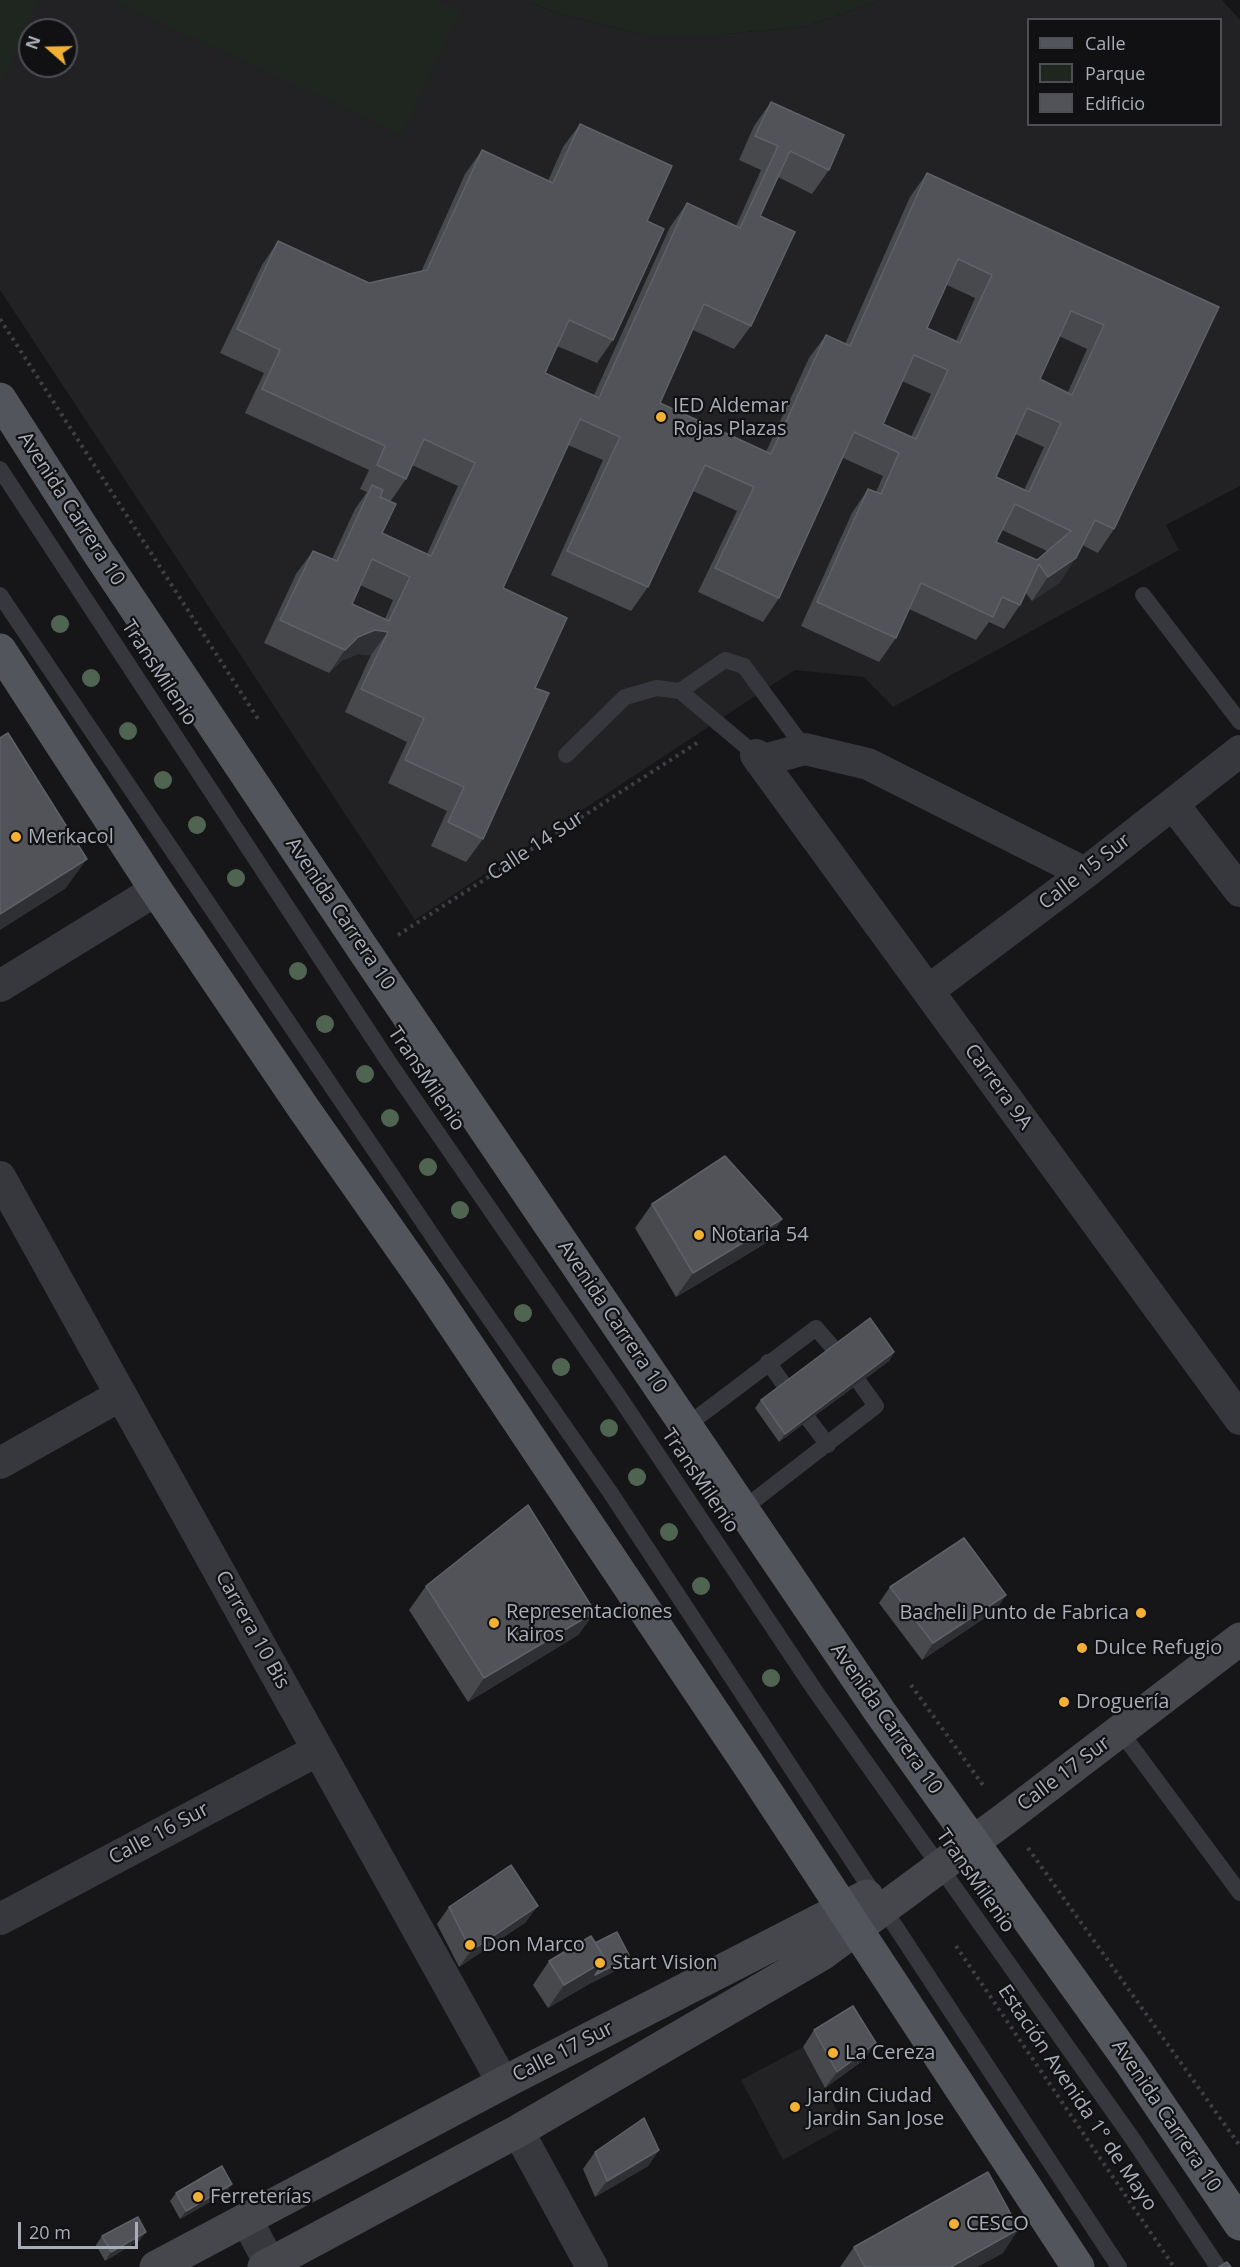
<!DOCTYPE html>
<html>
<head>
<meta charset="utf-8">
<style>
  body { margin:0 }
  #map { position:relative; width:1240px; height:2267px; overflow:hidden; background:#161618; font-family:"Open Sans",sans-serif }
  canvas { display:block }
  .legend { position:absolute; left:1027px; top:18px; width:195px; height:108px; box-sizing:border-box; background:#111113; border:2px solid #4d4f55; margin:0; padding:8px 10px; list-style:none; font-size:18px; color:#a8adb8 }
  .legend li { display:flex; align-items:center; gap:12px; height:30px }
  .legend b { width:30px; border:2px solid #4d4f55 }
  .north { position:absolute; left:18px; top:18px; width:60px; height:60px; box-sizing:border-box; background:#111113; border:2px solid #4d4f55; border-radius:50%; rotate:290deg; font-size:16px; font-weight:700; line-height:24px; text-align:center; color:#a8adb8 }
  .north::after { content:''; display:block; margin:auto; width:21px; height:27px; background:#f2b134; clip-path:polygon(50% 0,100% 100%,50% 72%,0 100%) }
  .scale { position:absolute; left:18px; top:2222px; width:120px; height:27px; box-sizing:border-box; border:3px solid #a8adb8; border-top:0; padding-left:8px; font-size:18px; line-height:21px; white-space:nowrap; color:#a8adb8; -webkit-text-stroke:4px #111113; paint-order:stroke }
</style>
</head>
<body>
<div id="map">
<canvas width="1240" height="2267"></canvas>
<ul class="legend">
<li><b style="height:8px;background:#53555c"></b>Calle</li>
<li><b style="height:16px;background:#1e261f"></b>Parque</li>
<li><b style="height:16px;background:#525359"></b>Edificio</li>
</ul>
<div class="north">N</div>
<div class="scale">20 m</div>
</div>
<script>
const context = document.querySelector('canvas').getContext('2d');
context.lineJoin = 'round';
function fill(path, color) { context.fillStyle = color; context.fill(path, 'evenodd'); }
function stroke(path, color, width, dash) { context.strokeStyle = color; context.lineWidth = width; context.lineCap = dash ? 'butt' : 'round'; context.setLineDash(dash || []); context.stroke(path); }
function label(font, color, halo, rows, align = 'center') {
  context.font = font + ' "Open Sans",sans-serif'; context.lineWidth = 4.5; context.setLineDash([]); context.textBaseline = 'middle'; context.strokeStyle = halo; context.fillStyle = color; for (const [text, x, y, turn = 0] of rows) {
    context.save(); context.translate(x, y); context.rotate((+turn || 0) * Math.PI / 180); context.textAlign = isNaN(turn) ? turn : align; if (halo) context.strokeText(text, 0, 0); context.fillText(text, 0, 0); context.restore();
  }
}
const built = new Path2D(`
  M0,0H524L557,13L642,34H726L807,26L881,0H1222L1240,20V486L1166,525L1179,550L893,707L864,677L795,670L415,920L0,290ZM1028,20H1220V124H1028ZM30,30H66V66H30Z
  M803,2047L845,2126L783,2160L741,2080Z`);
const green = new Path2D(`
  M0,0H39L0,85Z
  M111,0H436L461,11L402,134Z
  M524,0H881L807,26L726,34H642L557,13Z`);
const path = new Path2D(`
  M0,319L260,722
  M398,935L697,743
  M911,1685L985,1788
  M1028,1848L1240,2146
  M956,1946L1174,2267`);
const lane = new Path2D(`
  M0,469L388,1061L620,1398L814,1689L1130,2135L1218,2267
  M0,595L446,1256L610,1492L1119,2267
  M1143,595L1240,722
  M680,691L725,660L744,666L805,749
  M566,755L625,697L657,688L680,691L756,755
  M768,1362L785,1386
  M809,1420L828,1445
  M686,1426L816,1328L834,1349
  M743,1509L876,1406L859,1382
  M1120,1731L1240,1893`);
const street = new Path2D(`
  M756,755L1240,1419
  M760,761L805,749L868,764L1085,873
  M1173,804L1240,891
  M0,986L156,890
  M928,991L1085,873L1240,751
  M0,1177L503,2083
  M0,1463L121,1395
  M0,1919L318,1750
  M518,2131L592,2267
  M246,2219L272,2267`);
const secondary = new Path2D(`
  M156,2267L503,2083L867,1896
  M264,2267L518,2131L822,1954L1006,1818L1240,1639`);
const primary = new Path2D(`
  M0,399L98,552L367,955L880,1712L1133,2066L1240,2224
  M0,650L156,890L304,1109L430,1289L756,1776L1078,2267`);
const trees = [
  [60,624],
  [91,678],
  [128,731],
  [163,780],
  [197,825],
  [236,878],
  [298,971],
  [325,1024],
  [365,1074],
  [390,1118],
  [428,1167],
  [460,1210],
  [523,1313],
  [561,1367],
  [609,1428],
  [637,1477],
  [669,1532],
  [701,1586],
  [771,1678]
];
const wall = new Path2D(`
  M771,102L829,170L812,194L778,177L760,216L751,326L734,349L693,330L660,403L766,452L809,358L826,335L845,344L910,197L927,173L1219,307L1114,529L1098,553L1082,545L1060,582L1032,601L1026,593L1020,605L1004,629L989,622L976,640L909,609L896,638L879,662L801,626L852,513L868,489L876,492L883,476L843,458L779,598L763,622L698,592L737,511L693,491L648,587L631,611L551,575L603,460L568,445L503,588L535,688L483,839L466,862L431,846L447,811L388,783L407,742L345,712L371,655L358,654L341,661L329,673L264,643L296,574L313,551L332,559L355,509L367,492L360,489L369,470L245,413L264,373L220,353L262,265L278,241L369,283L421,272L465,174L482,150L548,181L563,147L580,124L647,221L613,340L597,363L557,346L545,373L594,395L670,227L687,203L736,226L761,170L739,160L754,126ZM947,285L975,298L956,341L927,328ZM1059,336L1087,349L1068,392L1040,379ZM902,381L931,394L911,437L883,424ZM1015,434L1044,447L1024,490L996,477ZM412,465L458,486L427,554L382,533L390,502L406,479ZM1002,530L1047,551L1037,560L996,542ZM360,585L393,600L385,619L352,604Z
  M652,1204L782,1219L766,1243L676,1297L635,1228Z
  M894,1352L889,1361L779,1442L755,1408L761,1400Z
  M426,1586L595,1612L578,1635L468,1702L409,1610Z
  M890,1587L1006,1595L995,1611L922,1660L879,1603Z
  M449,1907L526,1922L459,1967L437,1924Z
  M595,1943L630,1957L625,1966L589,1984L548,2008L533,1985L549,1961Z
  M814,2030L865,2059L825,2088L803,2047Z
  M659,2150L648,2166L595,2197L583,2169L595,2152Z
  M176,2193H226L180,2219L170,2201Z
  M102,2236L140,2240L105,2261L96,2245Z
  M854,2247L1003,2253L977,2267H840Z`);
const shadedWall = new Path2D(`
  M1076,558L1060,582L1032,601L1048,577Z
  M375,630L388,632L371,655L358,654L341,661L329,673L345,650L358,637Z
  M87,859L65,889L0,930V914Z
  M782,1219L766,1243L676,1297L693,1273Z
  M894,1352L889,1361L779,1442L785,1434Z
  M1006,1595L995,1611L922,1660L933,1643Z
  M595,1612L578,1635L468,1702L484,1678Z
  M538,1906L526,1922L459,1967L471,1951Z
  M630,1957L625,1966L589,1984L548,2008L564,1985L606,1960Z
  M876,2043L865,2059L825,2088L837,2072Z
  M659,2150L648,2166L595,2197L607,2181Z
  M232,2184L226,2193L180,2219L186,2211Z
  M1019,2229L1003,2253L977,2267H951Z
  M146,2232L140,2240L105,2261L111,2252Z`);
const building = new Path2D(`
  M771,102L844,135L829,170L790,151L760,216L795,232L751,326L704,304L660,403L771,454L826,335L850,346L927,173L1219,307L1114,529L1095,520L1076,558L1048,577L1039,564L1020,605L1002,597L993,617L921,583L896,638L817,602L868,489L881,494L899,453L854,432L779,598L715,568L754,487L705,465L648,587L567,551L620,437L580,419L503,588L567,618L535,688L549,693L483,839L448,822L464,787L405,760L424,718L361,689L388,632L375,630L358,637L345,650L280,620L313,551L337,561L372,485L383,490L380,497L396,504L382,533L431,556L475,463L424,439L406,479L377,465L385,446L262,389L280,350L237,329L278,241L369,283L427,270L482,150L553,183L580,124L672,166L647,221L664,229L613,340L569,320L545,373L599,398L687,203L740,228L778,146L755,136ZM958,259L992,275L960,343L927,328ZM1071,311L1104,325L1072,395L1040,379ZM914,355L948,370L916,439L883,424ZM1027,408L1061,423L1029,492L996,477ZM1015,504L1071,531L1037,560L996,542ZM372,559L410,577L389,621L352,604Z
  M8,733L87,859L0,914V738Z
  M725,1156L782,1219L693,1273L652,1204Z
  M870,1318L894,1352L785,1434L761,1400Z
  M528,1505L595,1612L484,1678L426,1586Z
  M964,1538L1006,1595L933,1643L890,1587Z
  M511,1865L538,1906L471,1951L449,1907Z
  M617,1932L630,1957L595,1975L606,1960L595,1943Z
  M591,1936L606,1960L564,1985L549,1961Z
  M853,2006L876,2043L837,2072L814,2030Z
  M644,2118L659,2150L607,2181L595,2152Z
  M222,2166L232,2184L186,2211L176,2193Z
  M988,2172L1019,2229L951,2267H865L854,2247Z
  M138,2217L146,2232L111,2252L102,2236Z
  M1227,2262L1231,2267H1219Z`);
const markers = [
  [661,417,6,"#f2b134"],
  [16,837,6,"#f2b134"],
  [699,1235,6,"#f2b134"],
  [1141,1613,6,"#f2b134"],
  [494,1623,6,"#f2b134"],
  [1082,1648,6,"#f2b134"],
  [1064,1702,6,"#f2b134"],
  [470,1945,6,"#f2b134"],
  [600,1963,6,"#f2b134"],
  [833,2053,6,"#f2b134"],
  [795,2107,6,"#f2b134"],
  [198,2197,6,"#f2b134"],
  [954,2224,6,"#f2b134"]
];
const poiNames = [
  ["IED Aldemar",673,406],
  ["Rojas Plazas",673,429],
  ["Merkacol",28,837],
  ["Notaria 54",711,1235],
  ["Representaciones",506,1612],
  ["Kairos",506,1635],
  ["Bacheli Punto de Fabrica",1129,1613,"right"],
  ["Dulce Refugio",1094,1648],
  ["Droguería",1076,1702],
  ["Don Marco",482,1945],
  ["Start Vision",612,1963],
  ["La Cereza",845,2053],
  ["Jardin Ciudad",807,2096],
  ["Jardin San Jose",807,2119],
  ["Ferreterías",210,2197],
  ["CESCO",966,2224]
];
const streetNames = [
  ["Avenida Carrera 10",71,509,57],
  ["TransMilenio",159,673,57],
  ["Calle 14 Sur",536,846,-33],
  ["Calle 15 Sur",1085,872,-38],
  ["Avenida Carrera 10",340,914,56],
  ["TransMilenio",426,1079,56],
  ["Carrera 9A",998,1087,54],
  ["Avenida Carrera 10",612,1317,56],
  ["TransMilenio",700,1481,56],
  ["Carrera 10 Bis",252,1630,61],
  ["Avenida Carrera 10",886,1719,55],
  ["Calle 17 Sur",1064,1774,-37],
  ["Calle 16 Sur",159,1834,-28],
  ["TransMilenio",975,1881,55],
  ["Calle 17 Sur",563,2052,-27],
  ["Estación Avenida 1° de Mayo",1077,2098,56],
  ["Avenida Carrera 10",1166,2116,56]
];
fill(built, '#222225');
fill(green, '#1e261f');
stroke(path, '#3d3f44', 4, [3, 4.5]);
stroke(lane, '#37383d', 16);
stroke(street, '#37383d', 32);
stroke(secondary, '#45474d', 33);
stroke(primary, '#53555c', 33);
context.fillStyle = '#506452';
for (const [x, y] of trees) { context.beginPath(); context.arc(x, y, 9, 0, 2 * Math.PI); context.fill(); }
fill(wall, '#47494d');
fill(shadedWall, '#2f3033');
fill(building, '#525359');
stroke(building, '#5f6168', 1.5);
for (const [x, y, r, color] of markers) { const dot = new Path2D(); dot.arc(x, y, r, 0, 2 * Math.PI); context.fillStyle = color; context.fill(dot); stroke(dot, '#111113', 2); }
label('20px', '#a8adb8', '#111113', poiNames, 'left');
label('20px', '#a8adb8', '#111113', streetNames);
</script>
</body>
</html>
